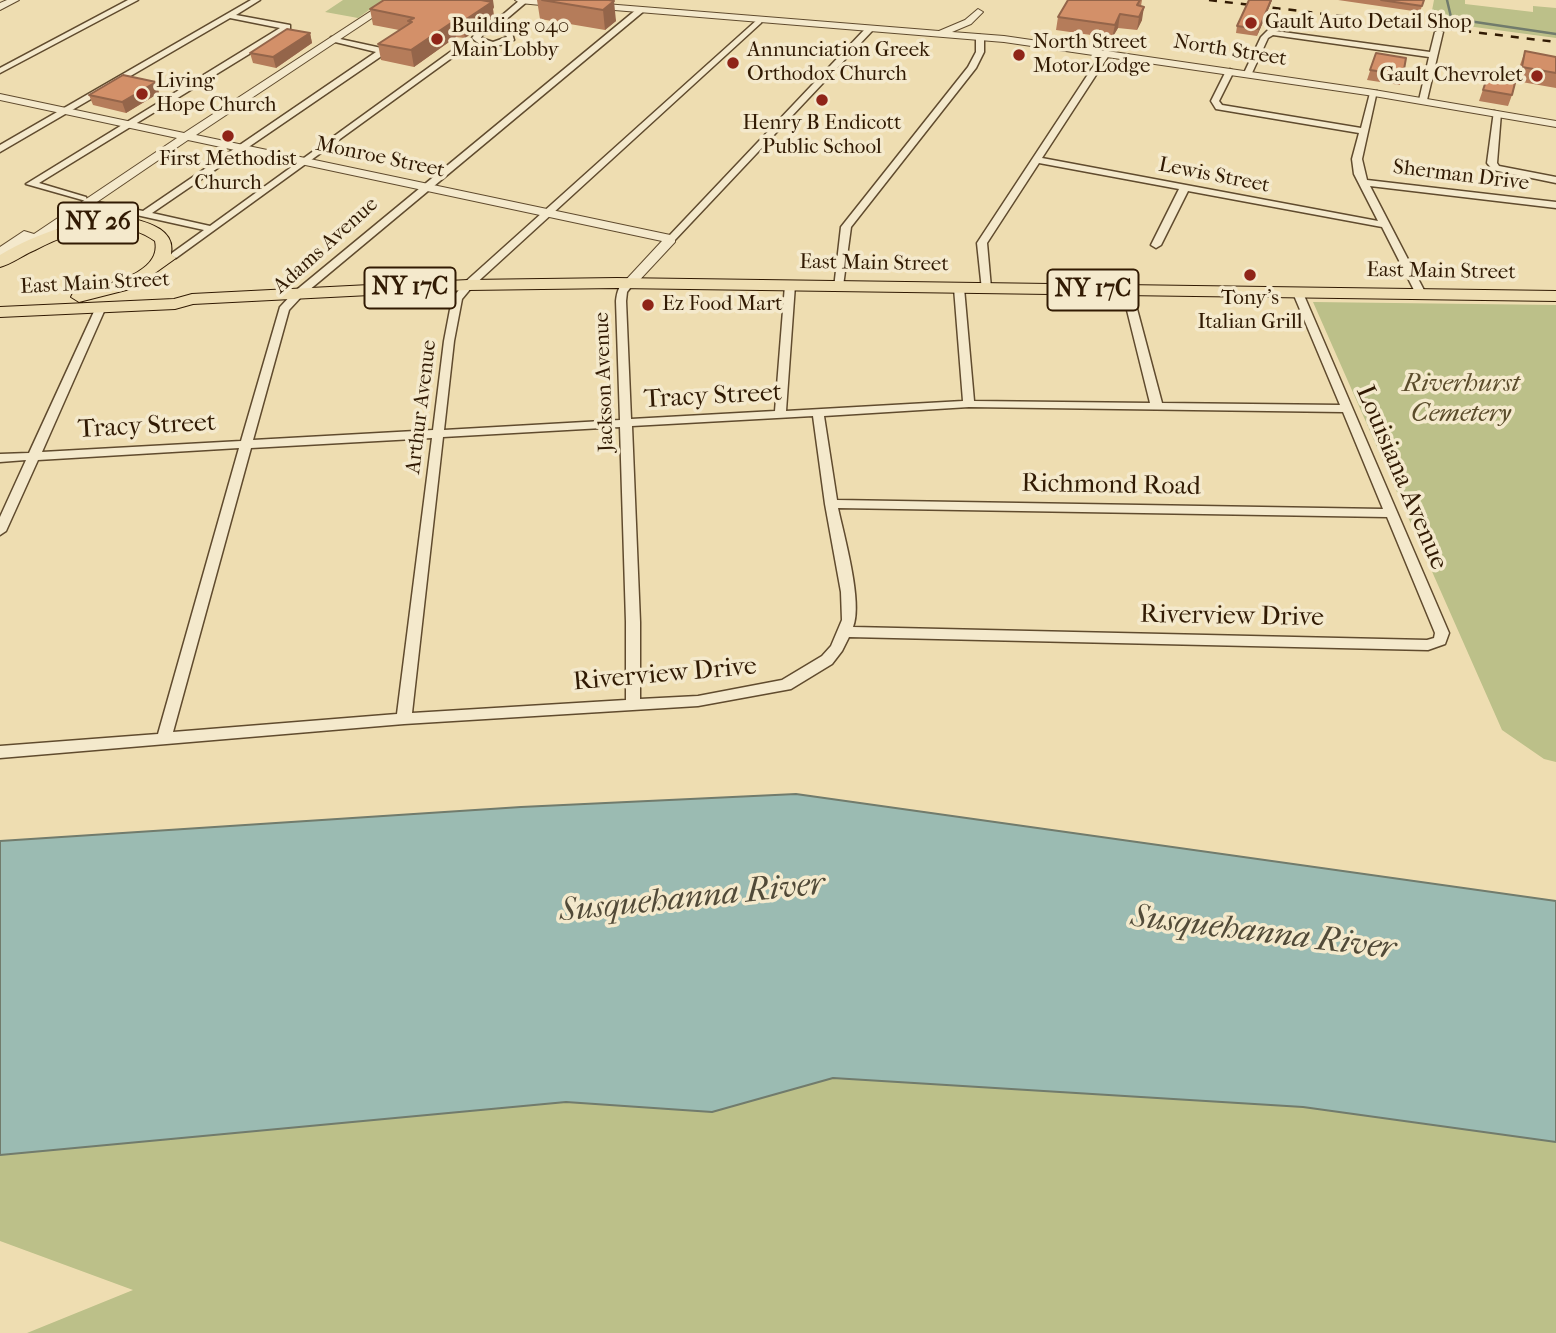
<!DOCTYPE html>
<html>
<head>
<meta charset="utf-8">
<style>
  body { margin:0 }
  canvas { display:block; background:#eeddb1 }
</style>
</head>
<body>
<canvas width="1556" height="1333"></canvas>
<script>
const context = document.querySelector('canvas').getContext('2d');
context.lineJoin = 'round';
function fill(path, color) { context.fillStyle = color; context.fill(path, 'evenodd'); }
function stroke(path, color, width, dash) { context.strokeStyle = color; context.lineWidth = width; context.lineCap = dash ? 'butt' : 'round'; context.setLineDash(dash || []); context.stroke(path); }
function label(font, color, halo, rows, align = 'center') {
  context.font = font + ' "IM FELL French Canon",serif'; context.lineWidth = 7; context.setLineDash([]); context.textBaseline = 'middle'; context.strokeStyle = halo; context.fillStyle = color; for (const [text, x, y, turn = 0] of rows) {
    context.save(); context.translate(x, y); context.rotate((+turn || 0) * Math.PI / 180); context.textAlign = isNaN(turn) ? turn : align; if (halo) context.strokeText(text, 0, 0); context.fillText(text, 0, 0); context.restore();
  }
}
const green = new Path2D(`
  M343,0H383L358,18L325,12Z
  M1434,0H1465V4L1533,12V6L1556,8V38L1430,21Z
  M1313,302L1556,305V762L1544,759L1502,730Z
  M833,1078L1303,1107L1556,1142V1333H27L133,1290L0,1241V1155L566,1102L712,1112Z`);
const water = new Path2D(`
  M796,794L1556,901V1142L1303,1107L833,1078L712,1112L566,1102L0,1155V841L521,807Z`);
const stream = new Path2D(`
  M1447,0L1451,17L1455,19L1556,34`);
const minor = new Path2D(`
  M128,0H138L0,73V68Z
  M251,0H260L236,15L290,25V29L39,183L86,197L87,200L143,211L376,52L331,41V37L386,49V53L152,213L210,226L453,50L460,52L176,258L171,255L172,253L204,230L87,204L86,201L26,184L280,28L230,18L0,152V145Z
  M520,0H529L496,28L511,30L514,40C500,47 484,50 472,38L478,30L486,29ZM496,32L505,34L507,37L493,42L481,38L483,34Z
  M637,9L644,11L302,296L289,310L253,440L433,430L444,341L452,299L464,283L758,19L762,21L761,23L472,287L462,299L454,341L444,430L620,420L616,301C617,292 619,283 629,280L634,283L627,292L626,301L631,419L775,411L785,285L790,282L795,285L786,411L963,401L954,288L959,285L964,288L974,401L1150,403L1122,290L1127,287L1132,290L1162,403L1340,405L1293,293L1298,290L1303,293L1449,633L1445,644L1428,650L849,637L842,651L832,664L791,689L698,706L404,724L0,758V746L158,734L239,448L38,460L6,531L0,535V517L26,460L0,462V454L29,453L97,305H105L106,307L42,452L241,441L280,307L294,292ZM969,407L1343,412L1383,509L837,500L824,416ZM813,416L825,504L841,592L842,620L831,646L822,656L782,680L698,696L640,699V622L632,426ZM620,427L626,622V700L412,713L443,437ZM432,438L397,714L173,732L251,448ZM838,508L1387,517L1435,633L1434,638L1427,640L853,627C863,603 844,536 838,508Z
  M866,28L873,30L674,241H668V237Z
  M1268,30L1430,52L1435,32L1439,30L1443,32L1427,100L1423,103L1419,100L1429,57L1273,35L1268,38L1252,73L1245,75L1244,73L1261,37Z
  M980,35L984,37V52L976,68L851,227L843,286L838,289L834,288L841,227L968,67L976,52V37Z
  M1104,50L1111,52L1042,158L1378,221L1354,174L1352,159L1359,133L1216,109L1211,101L1226,71L1230,69L1234,71L1219,101L1222,105L1361,128L1370,93L1377,91L1362,159L1367,180L1556,202V208L1370,186L1426,294L1421,297L1416,294L1382,227L1188,191L1161,245L1156,248L1151,245L1179,189L1039,163L987,243L991,288L990,290H982L977,243Z
  M1494,111L1501,113L1497,163L1499,166L1556,177V183L1493,170L1487,163Z`);
const tertiary = new Path2D(`
  M7,0H19L0,10V3Z
  M388,0H399L196,135L675,236V242L634,286L629,287L623,283L662,241L188,140L25,251H17L15,248L0,256V247L24,231L34,234L177,138L0,100V94L184,133Z
  M515,0H550L567,4L562,7L520,3Z
  M593,3L939,31L965,20L978,9L983,12L971,24L952,32L1004,36L1374,90L1556,121V127L1374,96L1004,42L590,8L588,6Z`);
const primary = new Path2D(`
  M127,217C145,222 176,228 171,254L176,258L134,288L79,302L71,297L73,293C97,287 163,276 155,241C119,215 71,231 35,250C23,255 12,264 0,267V255C39,232 82,218 127,217Z
  M617,278L1556,291V301L617,288L468,290L193,304L175,309L0,317V307L174,299L192,294L468,280Z`);
const rail = new Path2D(`
  M1209,0L1556,42`);
const wall = new Path2D(`
  M537,0H609L616,21L605,30L540,19Z
  M1068,0H1142L1141,6L1142,20L1137,30L1118,28L1112,38L1056,30L1058,17Z
  M1272,0L1257,36L1236,33L1237,26Z
  M1338,0H1424L1420,12Z
  M494,7L493,9L494,18L465,38L456,37L414,67L381,60L378,44L399,30L373,25L370,9Z
  M310,33L312,43L276,68L253,63L250,53Z
  M1525,51L1556,57V88L1516,81L1520,65Z
  M1376,53L1403,75L1400,85L1367,80Z
  M1487,78L1512,95L1508,106L1479,101Z
  M156,82L159,93L126,113L93,105L89,95Z`);
const shadedWall = new Path2D(`
  M480,0H493L494,7L493,9L494,18L465,38L462,22Z
  M1271,0H1272L1257,36L1259,29Z
  M614,1L616,21L605,30L603,10Z
  M1144,7L1142,20L1137,30L1139,17Z
  M1120,14L1118,28L1112,38L1115,25Z
  M454,21L456,37L414,67L411,50Z
  M310,33L312,43L276,68L273,57Z
  M156,82L159,93L126,113L122,102Z`);
const building = new Path2D(`
  M384,0H481L492,2L462,22L454,21L411,50L378,44L412,22L408,21L414,18L370,9Z
  M542,0H609L614,1L603,10Z
  M1068,0H1140L1137,5L1144,7L1139,17L1120,14L1115,25L1058,17Z
  M1249,0H1271L1259,29L1237,26Z
  M1381,0H1424L1422,6Z
  M287,29L310,33L273,57L250,53Z
  M1525,51L1556,57V73L1522,67Z
  M1376,53L1406,58L1403,75L1370,70Z
  M123,75L156,82L122,102L89,95Z
  M1487,78L1515,83L1512,95L1483,90Z`);
const markers = [
  [1251,23,7,"#8f2418"],
  [437,39,7,"#8f2418"],
  [1019,55,7,"#8f2418"],
  [733,63,7,"#8f2418"],
  [1537,76,7,"#8f2418"],
  [142,94,7,"#8f2418"],
  [822,100,7,"#8f2418"],
  [228,136,7,"#8f2418"],
  [1250,275,7,"#8f2418"],
  [648,305,7,"#8f2418"]
];
const farPoinames = [
  ["Gault Auto Detail Shop",1265,23],
  ["Building 040",451,27],
  ["Main Lobby",451,51],
  ["North Street",1033,43],
  ["Motor Lodge",1033,67],
  ["Annunciation Greek",747,51],
  ["Orthodox Church",747,75],
  ["Gault Chevrolet",1523,76,"right"],
  ["Living",156,82],
  ["Hope Church",156,106],
  ["Henry B Endicott",822,124,"center"],
  ["Public School",822,148,"center"],
  ["First Methodist",228,160,"center"],
  ["Church",228,184,"center"],
  ["Tony’s",1250,299,"center"],
  ["Italian Grill",1250,323,"center"],
  ["Ez Food Mart",662,305]
];
const farStreetnames = [
  ["North Street",1230,51,9],
  ["Monroe Street",380,158,12],
  ["Lewis Street",1214,176,11],
  ["Sherman Drive",1461,176,7],
  ["Adams Avenue",326,246,-42],
  ["East Main Street",874,264,1],
  ["East Main Street",1441,272,1],
  ["East Main Street",95,284,-3],
  ["Jackson Avenue",605,382,-92],
  ["Arthur Avenue",422,407,-83]
];
const shields = [
  [98,223,80],
  [410,288,91],
  [1093,290,91]
];
const shieldNames = [
  ["NY 26",98,223],
  ["NY 17C",410,288],
  ["NY 17C",1093,290]
];
const parkNames = [
  ["Riverhurst",1461,385],
  ["Cemetery",1461,415]
];
const streetNames = [
  ["Tracy Street",713,397,-3],
  ["Tracy Street",147,427,-3],
  ["Louisiana Avenue",1401,478,67],
  ["Richmond Road",1111,486,1],
  ["Riverview Drive",1232,617,1],
  ["Riverview Drive",665,675,-5]
];
const nearWaternames = [
  ["Susquehanna River",692,899,-6],
  ["Susquehanna River",1263,934,7]
];
fill(green, '#bcc089');
fill(water, '#9bbbb2');
stroke(water, '#717b6c', 2);
stroke(stream, '#717b6c', 2.5);
stroke(minor, '#604b2e', 3);
stroke(tertiary, '#604b2e', 2);
stroke(primary, '#311a03', 2);
fill(minor, '#f4e9cc');
fill(tertiary, '#f4e9cc');
fill(primary, '#eeddb1');
stroke(rail, '#311a03', 2.5, [8, 8]);
fill(wall, '#b57c5a');
fill(shadedWall, '#94654a');
fill(building, '#d39069');
stroke(building, '#94654a', 2);
for (const [x, y, r, color] of markers) { const dot = new Path2D(); dot.arc(x, y, r, 0, 2 * Math.PI); context.fillStyle = color; context.fill(dot); stroke(dot, '#f4e9cc', 2.5); }
label('21px', '#311a03', '#f4e9cc', farPoinames, 'left');
label('21px', '#311a03', '#f4e9cc', farStreetnames);
for (const [x, y, w] of shields) { const box = new Path2D(); box.roundRect(x - w / 2, y - 20.5, w, 41, 5); context.fillStyle = '#f4e9cc'; context.fill(box); stroke(box, '#311a03', 2); }
label('bold 24px', '#311a03', null, shieldNames);
label('italic 26px', '#5b4c2b', '#f4e9cc', parkNames);
label('26px', '#311a03', '#f4e9cc', streetNames);
label('italic 33px', '#514a38', '#f4e9cc', nearWaternames);
</script>
</body>
</html>
